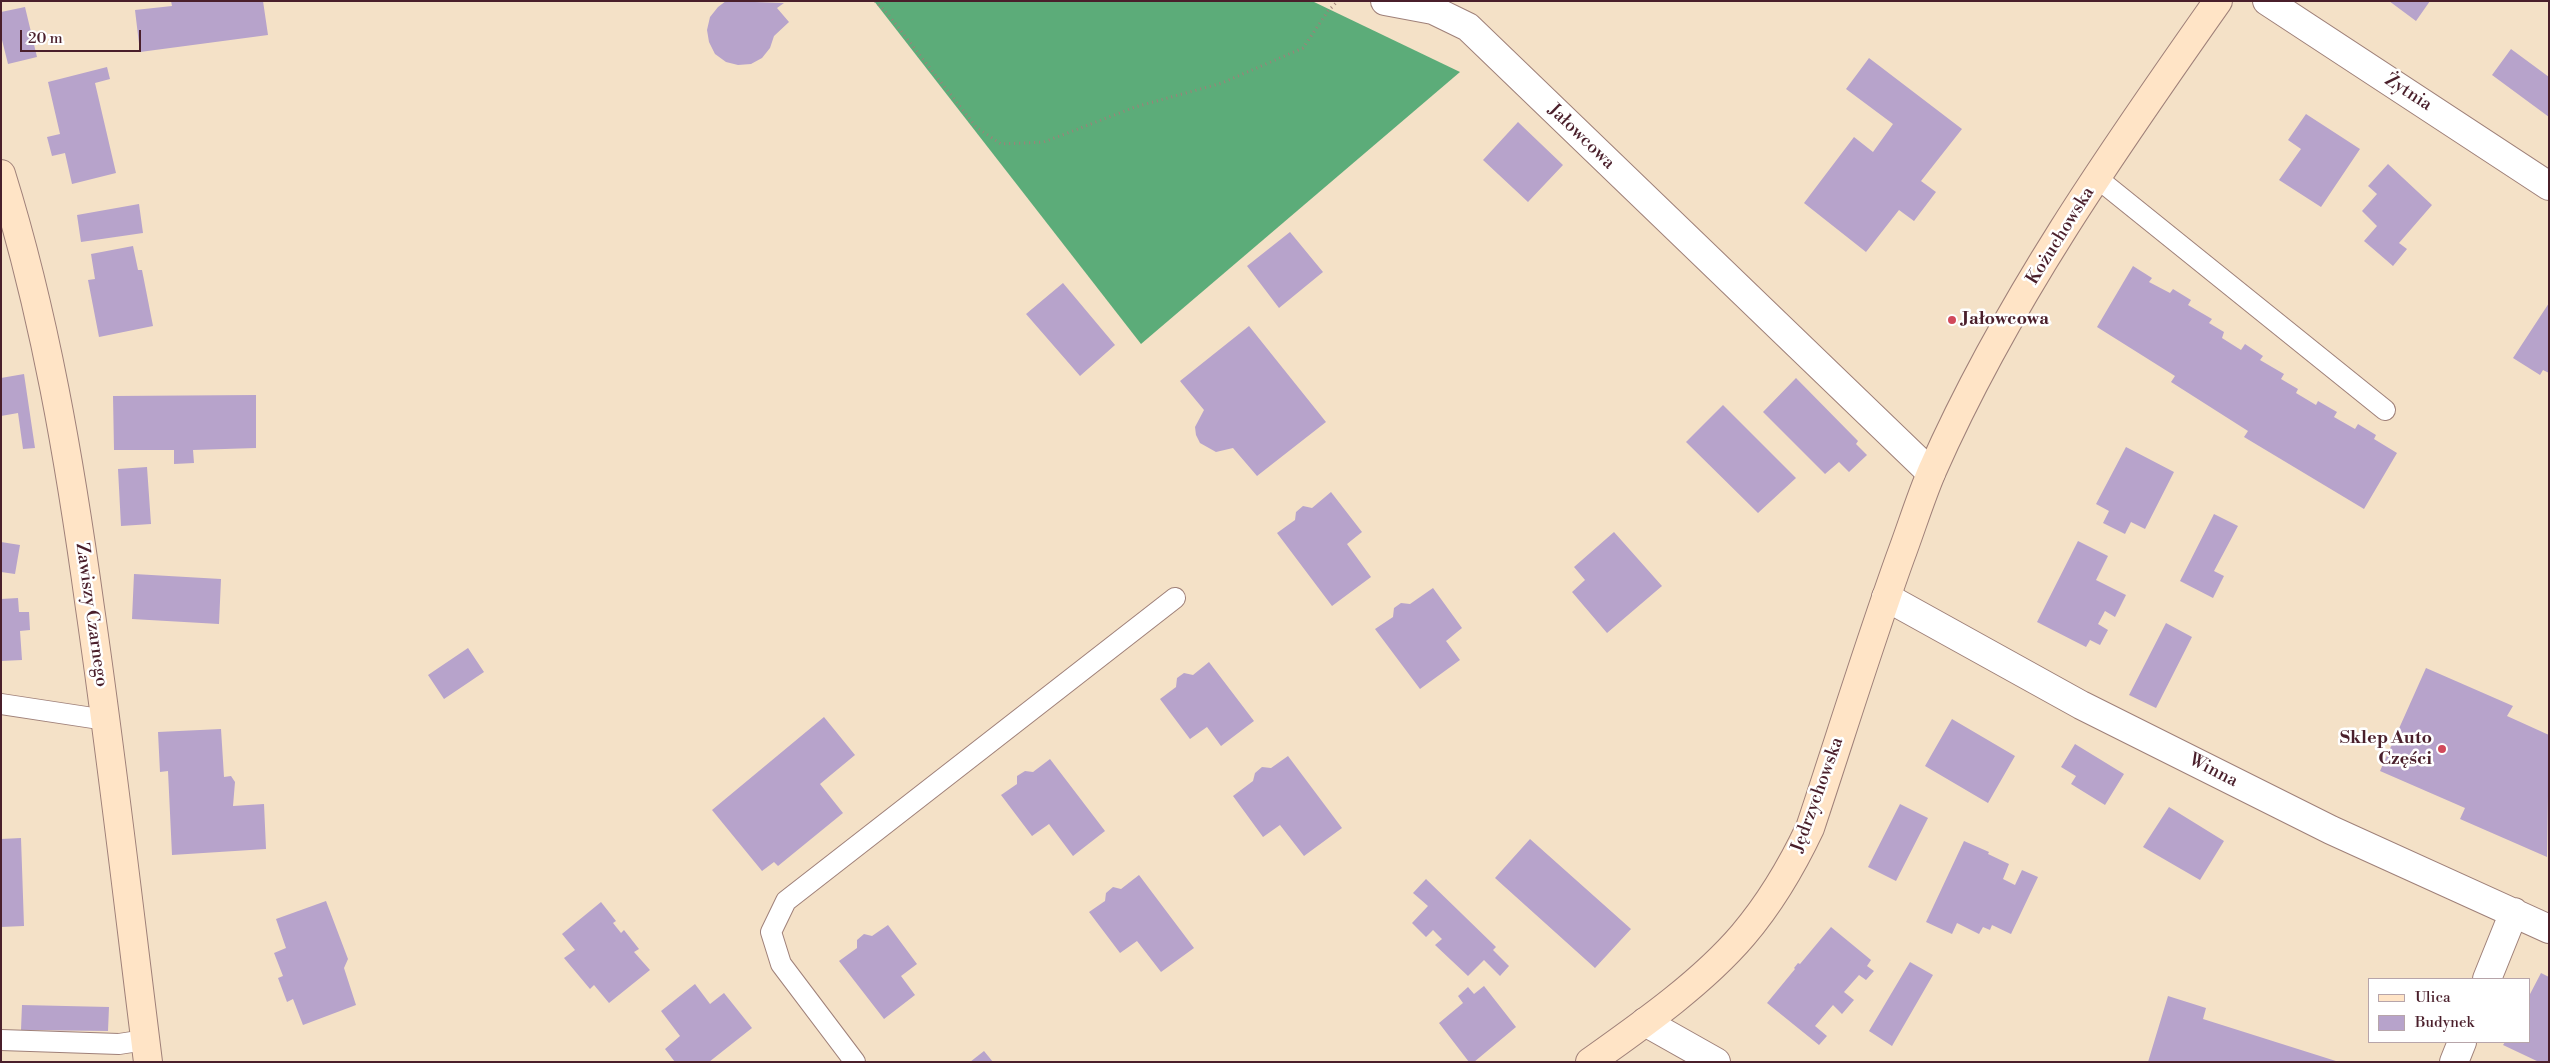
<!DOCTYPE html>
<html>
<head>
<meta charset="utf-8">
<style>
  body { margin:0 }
  #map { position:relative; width:2550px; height:1063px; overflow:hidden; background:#f4e1c7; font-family:"Libre Bodoni",serif }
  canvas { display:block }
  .frame { position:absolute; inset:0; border:2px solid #4a1f2b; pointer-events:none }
  .legend { position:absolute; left:2368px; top:978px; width:162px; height:65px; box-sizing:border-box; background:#fff; border:1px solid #b7a5aa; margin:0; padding:6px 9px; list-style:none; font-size:15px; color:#4a1f2b }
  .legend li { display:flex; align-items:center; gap:10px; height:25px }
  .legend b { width:25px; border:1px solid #b7a5aa }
  .scale { position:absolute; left:20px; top:30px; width:121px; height:22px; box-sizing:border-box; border:2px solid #4a1f2b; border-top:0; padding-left:6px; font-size:15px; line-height:18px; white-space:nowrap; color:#4a1f2b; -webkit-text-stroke:4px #fff; paint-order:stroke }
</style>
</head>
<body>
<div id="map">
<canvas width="2550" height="1063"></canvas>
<div class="frame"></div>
<ul class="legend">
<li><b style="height:6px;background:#ffe4c6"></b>Ulica</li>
<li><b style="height:14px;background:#b7a3cb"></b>Budynek</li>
</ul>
<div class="scale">20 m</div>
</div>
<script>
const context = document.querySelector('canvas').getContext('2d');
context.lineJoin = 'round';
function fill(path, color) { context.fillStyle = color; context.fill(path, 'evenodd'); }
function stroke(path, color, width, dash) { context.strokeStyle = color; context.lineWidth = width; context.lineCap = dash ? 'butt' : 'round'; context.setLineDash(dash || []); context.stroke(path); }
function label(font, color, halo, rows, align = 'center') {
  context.font = font + ' "Libre Bodoni",serif'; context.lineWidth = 5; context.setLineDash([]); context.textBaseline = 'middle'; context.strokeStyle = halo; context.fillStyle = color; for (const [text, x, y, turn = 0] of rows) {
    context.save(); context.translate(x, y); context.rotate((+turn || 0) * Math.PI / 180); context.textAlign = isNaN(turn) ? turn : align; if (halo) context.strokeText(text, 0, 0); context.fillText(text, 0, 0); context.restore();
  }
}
const forest = new Path2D(`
  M874,1H1312L1460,72L1141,344Z`);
const building = new Path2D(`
  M171,1H263L268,35L140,52L135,10L172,6Z
  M726,1L784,3L777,8L789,22L774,36L770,48L762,58L751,64L738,65L726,62L715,54L709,42L707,30L710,17L718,7Z
  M2389,1H2430L2416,21Z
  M25,7L37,57L8,64L1,36V12Z
  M2511,49L2549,77V117L2492,75Z
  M1869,58L1962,129L1921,181L1936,192L1914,221L1899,210L1866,252L1804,203L1854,137L1873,152L1893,124L1846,89Z
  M107,67L110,79L95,83L116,173L72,184L65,153L52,156L47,137L60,134L48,82Z
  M2306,114L2360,149L2321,207L2279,180L2301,149L2288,140Z
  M1518,122L1563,165L1528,202L1483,160Z
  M2388,164L2432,205L2399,243L2407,249L2393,266L2364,241L2377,226L2362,211L2377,194L2368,186Z
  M139,204L143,233L81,242L77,215Z
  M1290,232L1323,272L1279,308L1247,266Z
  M133,246L138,270H142L153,326L99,337L88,280L95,279L91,254Z
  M2133,266L2152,278L2149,282L2170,293L2173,289L2191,300L2188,305L2212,319L2209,323L2224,332L2222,338L2241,350L2245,344L2263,356L2260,360L2284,374L2281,379L2298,389L2296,393L2316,405L2318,401L2337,412L2334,417L2355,429L2358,424L2376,435L2374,439L2397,453L2364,509L2244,437L2248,431L2171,382L2175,376L2097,327Z
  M1063,283L1115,345L1080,376L1026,314Z
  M2549,303V373L2543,370L2540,375L2513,358Z
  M1249,326L1326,422L1257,476L1233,448L1216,452L1200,443L1196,435L1195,427L1204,410L1180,381Z
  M24,374L35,448L23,449L18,413L1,416V378Z
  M1796,378L1858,441L1856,444L1867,455L1849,472L1839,462L1825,474L1763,412Z
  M256,395V448L193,450L194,463L174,464V450H114L113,396Z
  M1723,405L1796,478L1758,513L1686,442Z
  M2126,447L2174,472L2145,529L2131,522L2125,534L2103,523L2109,511L2096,504Z
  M147,467L151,524L121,526L118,469Z
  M1331,492L1362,532L1347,544L1371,577L1332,606L1277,533L1295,520L1296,512L1303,506L1312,508Z
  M2214,514L2238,526L2214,571L2224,576L2213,598L2180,581Z
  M1614,532L1662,586L1607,633L1572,592L1585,580L1574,567Z
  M2078,541L2108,556L2096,580L2126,595L2115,617L2105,611L2098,624L2108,630L2100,645L2090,640L2086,647L2037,622Z
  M1,542L20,545L15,574L1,572Z
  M134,574L221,579L219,624L132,619Z
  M1433,588L1462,628L1446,641L1460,660L1420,689L1375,629L1393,617L1394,608L1401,603L1410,604Z
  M18,598L19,612H29L30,630L20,631L22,660L1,661V599Z
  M2166,623L2192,637L2156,708L2129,695Z
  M468,648L484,672L444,699L428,675Z
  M1209,662L1254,721L1221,746L1207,727L1190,739L1160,699L1176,687L1177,678L1184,673L1193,675Z
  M2426,668L2513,706L2507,716L2549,735L2547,857L2460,819L2465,808L2380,771Z
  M824,717L855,755L820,784L843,813L778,866L774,862L762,871L712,810Z
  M1952,719L2015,756L1988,803L1925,766Z
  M221,729L224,777L231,776L235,782L233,806L264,804L266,849L172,855L168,771L160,772L158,732Z
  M2075,744L2124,774L2105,805L2071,784L2076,776L2061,767Z
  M1288,756L1342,828L1304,856L1280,825L1263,837L1233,796L1253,781L1255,773L1262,767L1271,768Z
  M1050,759L1105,831L1073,856L1049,824L1032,836L1001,795L1017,784V776L1025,771L1033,772Z
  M1900,804L1928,818L1896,881L1868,867Z
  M2169,807L2224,841L2200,880L2143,847Z
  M21,838L24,926L1,927V839Z
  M1530,839L1631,929L1595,968L1495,878Z
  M1964,841L1989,852L1988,854L2009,864L2003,879L2015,885L2022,870L2038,877L2011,934L1992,925L1990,930L1983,927L1979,934L1957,923L1952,934L1926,922Z
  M1139,875L1194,948L1161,972L1137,941L1120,953L1089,912L1105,901L1106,893L1113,887L1121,889Z
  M1426,879L1496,947L1493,950L1509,966L1500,976L1484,960L1468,976L1435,945L1442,939L1433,930L1426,937L1412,923L1428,906L1413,893Z
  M326,901L348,959L344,968L356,1005L303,1025L293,999L287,1002L278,978L283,976L274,953L286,948L276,919Z
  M601,902L616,921L613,923L621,933L624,930L639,949L634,952L650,970L609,1003L594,985L590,989L564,958L575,950L562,934Z
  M888,925L917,964L901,976L915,995L884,1019L839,961L857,948V940L864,934L872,936Z
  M1831,927L1871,960L1867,966L1874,971L1866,980L1859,975L1844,992L1854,1000L1842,1014L1833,1005L1815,1026L1827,1036L1819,1045L1767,1003L1795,969L1794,968L1798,963L1800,964Z
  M1910,962L1933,975L1892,1046L1869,1031Z
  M2541,973L2549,977V1062H2539L2503,1045L2505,1042H2529V996Z
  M695,984L710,1004L724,993L752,1028L709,1062H675L665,1049L680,1036L661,1011Z
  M1484,986L1516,1027L1474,1062H1469L1439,1023L1463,1003L1458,996L1468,987L1474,994Z
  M2168,996L2206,1008L2203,1019L2339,1062H2148Z
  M22,1005L109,1007L108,1031L21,1030Z
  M984,1051L993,1062H970Z`);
const path = new Path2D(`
  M875,1L887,13L976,127L1001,144L1044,142L1135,107L1222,83L1303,48L1328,11L1338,1`);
const lane = new Path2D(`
  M2097,178L2385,410
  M1,704L106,720
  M1,1040L119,1044L145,1040
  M855,1062L781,964L771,932L786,901L1175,598`);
const street = new Path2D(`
  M1385,1L1433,10L1468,27L1931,473
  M2267,1L2549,186
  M1886,597L2081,705L2331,830L2549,929
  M2487,979L2514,912
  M1645,1022L1716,1062
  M2454,1062L2462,1042`);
const secondary = new Path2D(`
  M1,174C45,315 70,462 90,608C112,759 129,910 148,1062
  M1590,1062C1642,1025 1702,983 1743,935C1771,902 1792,866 1810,828C1840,738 1868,647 1900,558C1911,529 1920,499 1932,471C2006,303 2113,150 2218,1`);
const markers = [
  [1952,320,5,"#d1495b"],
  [2442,749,5,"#d1495b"]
];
const streetNames = [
  ["Żytnia",2408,93,33],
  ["Jałowcowa",1581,137,44],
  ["Kożuchowska",2061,236,-58],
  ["Zawiszy Czarnego",91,615,82],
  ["Winna",2213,771,27],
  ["Jędrzychowska",1818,795,-70]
];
const poiNames = [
  ["Jałowcowa",1962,320],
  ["Sklep Auto",2432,739,"right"],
  ["Części",2432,760,"right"]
];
fill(forest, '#5cac79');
fill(building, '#b7a3cb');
stroke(lane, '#9f8079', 22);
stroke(street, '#9f8079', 30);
stroke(secondary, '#9f8079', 30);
stroke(path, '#9f8079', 3, [1, 4]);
stroke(lane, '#fff', 20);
stroke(street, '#fff', 28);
stroke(secondary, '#ffe4c6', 28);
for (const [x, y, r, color] of markers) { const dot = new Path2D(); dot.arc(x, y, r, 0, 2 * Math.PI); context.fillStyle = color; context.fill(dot); stroke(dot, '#fff', 2); }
label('18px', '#4a1f2b', '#fff', streetNames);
label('bold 18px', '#4a1f2b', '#fff', poiNames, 'left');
</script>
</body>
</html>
